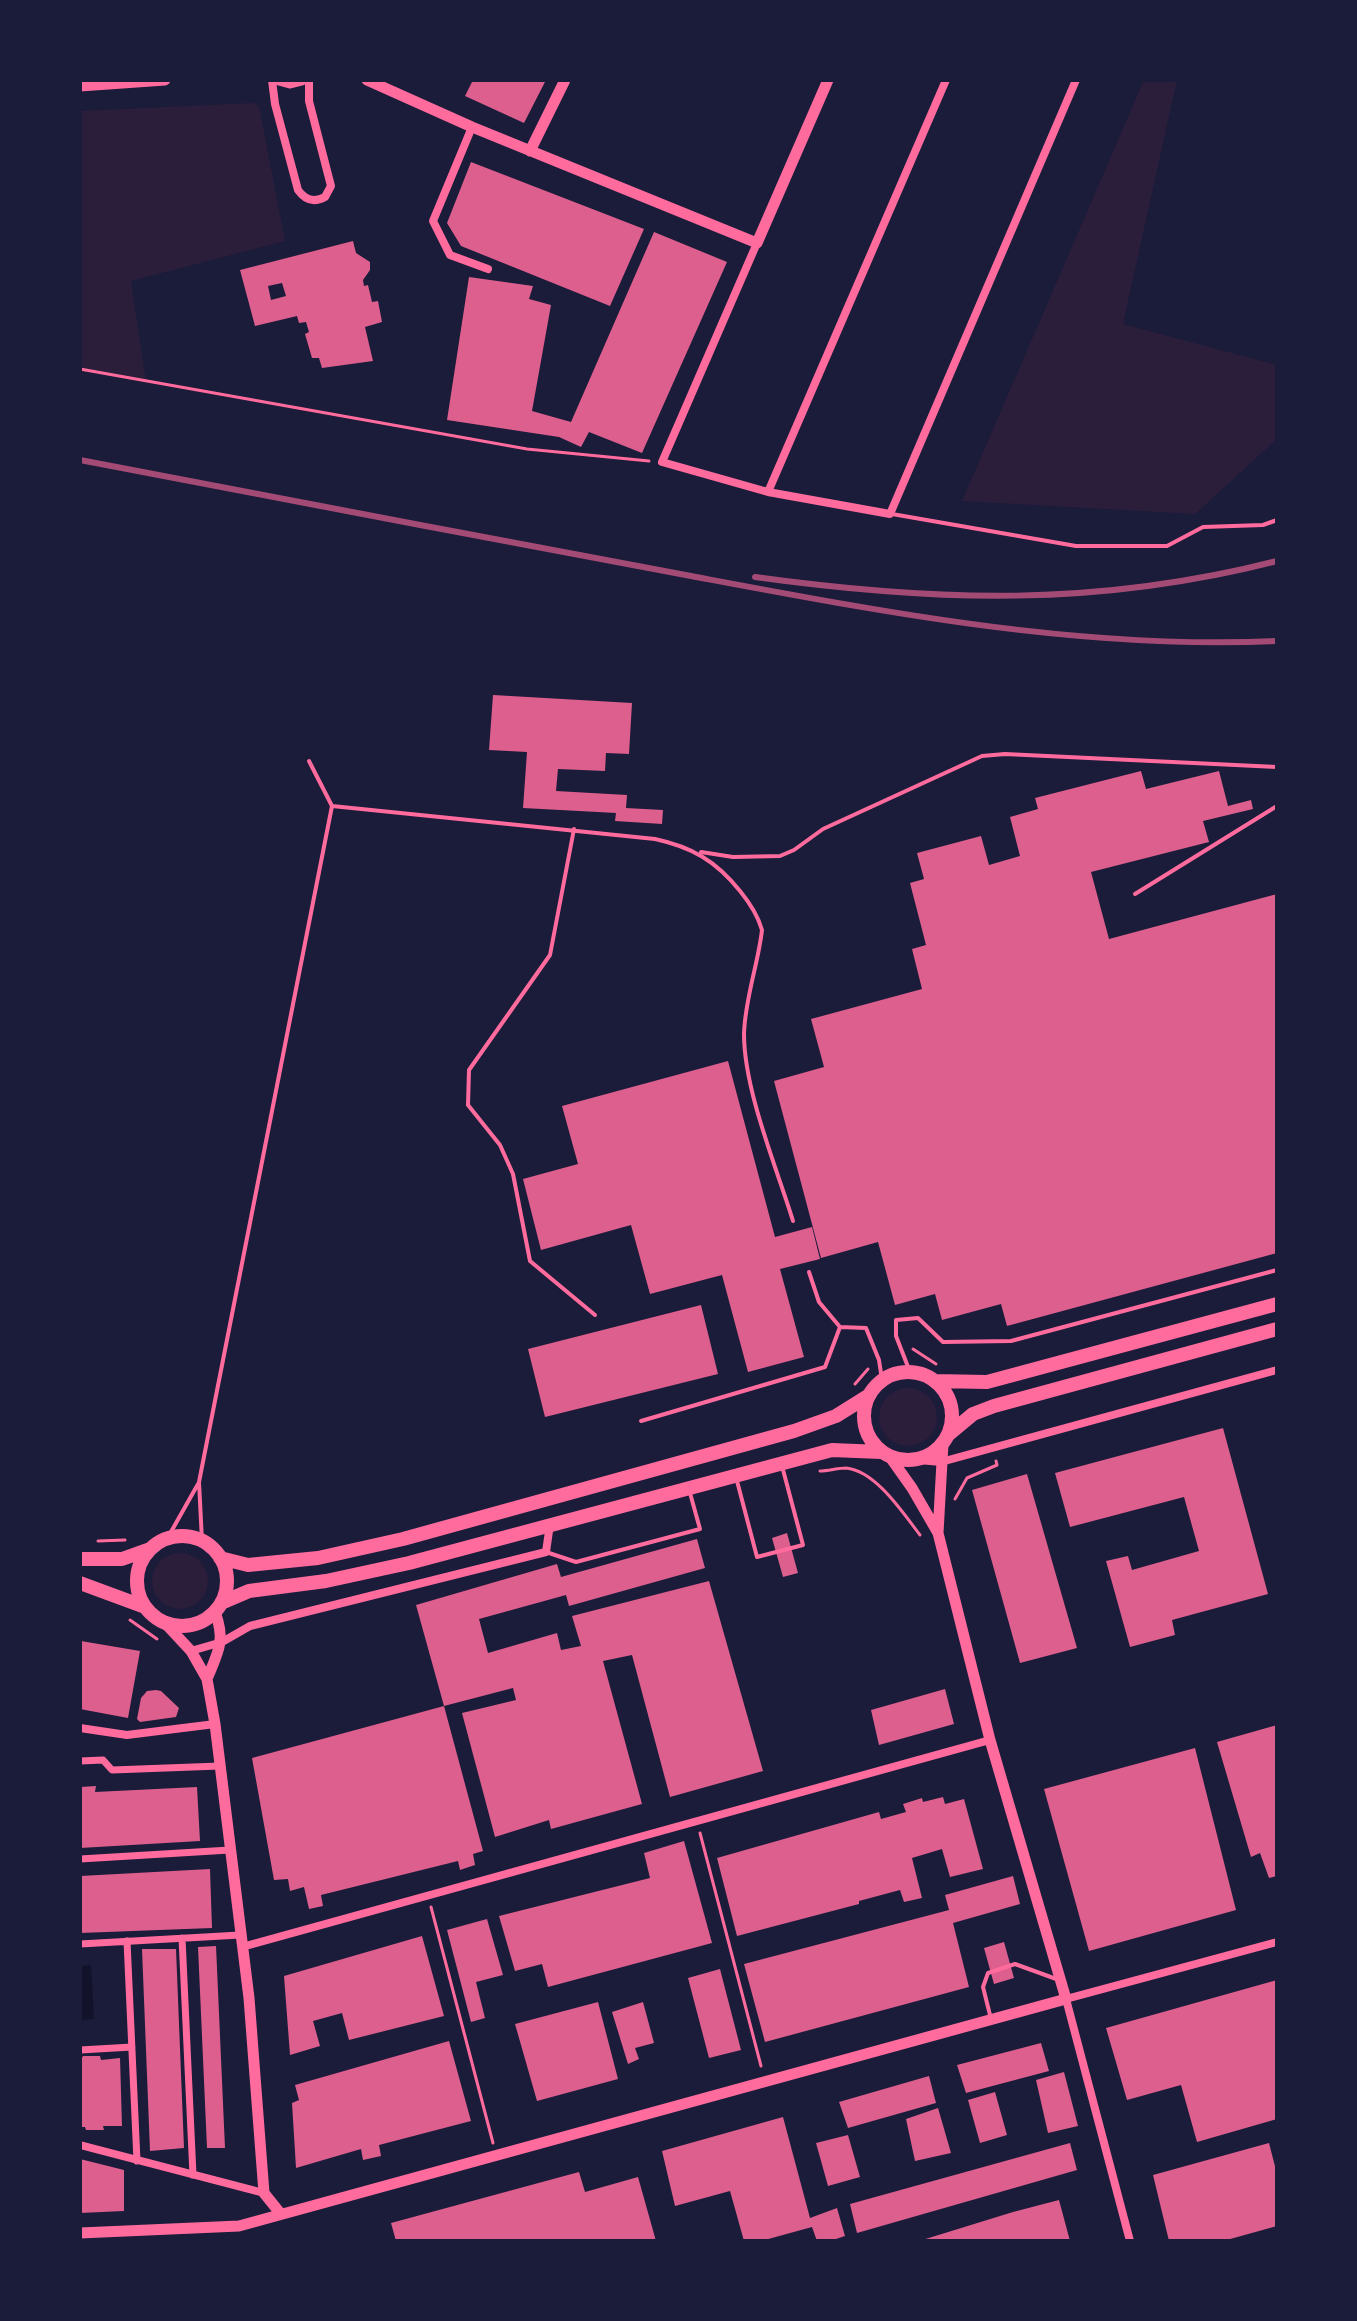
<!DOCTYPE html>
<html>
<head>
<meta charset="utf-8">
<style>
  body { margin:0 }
  #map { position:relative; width:1357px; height:2321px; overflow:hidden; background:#1b1b3a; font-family:Commissioner,sans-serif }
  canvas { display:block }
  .frame { position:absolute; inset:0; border:82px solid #1b1b3a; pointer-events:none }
</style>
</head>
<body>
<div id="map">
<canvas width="1357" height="2321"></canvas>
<div class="frame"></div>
</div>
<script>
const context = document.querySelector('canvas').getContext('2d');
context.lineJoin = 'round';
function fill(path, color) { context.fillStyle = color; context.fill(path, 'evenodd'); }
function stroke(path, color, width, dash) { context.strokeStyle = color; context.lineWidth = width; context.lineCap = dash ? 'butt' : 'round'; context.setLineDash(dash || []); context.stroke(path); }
const green = new Path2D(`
  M1144,80H1177L1123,324L1277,365V439L1195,514L962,501Z
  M253,103L259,106L285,241L131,281L146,382L80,371V111Z
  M879 1417a29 29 0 1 1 58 0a29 29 0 1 1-58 0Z
  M152 1581a28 28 0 1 1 56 0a28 28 0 1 1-56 0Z`);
const water = new Path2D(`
  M91,1965L94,2019L80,2020V1966Z`);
const building = new Path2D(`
  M473,80H546L524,123L465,96Z
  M471,162L644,229L610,306L461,246L447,223Z
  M654,232L727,262L642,453L589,432L581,447L559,437L447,420L469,277L533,286L529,299L551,305L532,411L571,422Z
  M353,241L356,253L370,262V270L363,280L364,286L368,285L372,302L378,301L382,322L365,327L373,361L322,368L319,358H312L305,334L309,332L306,322L299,323L297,316L255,326L240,270ZM282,283L286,296L271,300L268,286Z
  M493,695L632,703L629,754L606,753L605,771L558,769L556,791L627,795L626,808L663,810L662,824L615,821L616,813L523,808L527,752L489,750Z
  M1141,771L1146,789L1219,771L1228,806L1251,800L1253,809L1203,821L1209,842L1091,872L1109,939L1277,894V1253L1007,1326L1001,1304L942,1320L935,1294L895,1305L878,1242L821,1258L774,1081L824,1067L811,1019L922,989L912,949L926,945L910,883L924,879L917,853L981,836L989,865L1020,856L1010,817L1038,809L1035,798Z
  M728,1061L775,1237L812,1227L820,1259L780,1269L804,1357L748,1372L722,1275L650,1294L631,1225L541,1250L523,1179L578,1164L562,1106Z
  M701,1305L718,1374L545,1417L528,1349Z
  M1223,1428L1268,1594L1172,1620L1175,1635L1130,1647L1106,1561L1128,1556L1132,1570L1199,1551L1184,1497L1070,1527L1055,1473Z
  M1027,1474L1077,1648L1020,1663L972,1490Z
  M787,1533L798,1573L783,1577L772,1538Z
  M697,1539L705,1568L569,1606L566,1595L479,1619L488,1653L557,1633L561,1650L581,1646L572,1616L709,1581L763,1771L670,1797L632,1655L603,1661L642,1804L551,1829L549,1820L495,1837L462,1713L516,1700L513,1688L444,1706L416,1605L557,1564L561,1577Z
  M81,1641L140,1651L128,1718L80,1709Z
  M945,1689L954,1724L879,1745L871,1710Z
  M156,1690L161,1691L179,1708L176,1717L140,1722L137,1719L141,1698L147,1691Z
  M444,1706L483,1851L473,1854L475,1865L460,1870L458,1861L321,1895L323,1906L309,1909L304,1887L290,1891L288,1879L274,1880L252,1758Z
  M1277,1725V1876L1269,1878L1260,1853L1251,1857L1217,1742Z
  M1195,1748L1236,1910L1089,1951L1044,1789Z
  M96,1786L95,1792L197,1787L200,1841L80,1848V1787Z
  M943,1797L945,1804L964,1799L983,1869L950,1877L942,1849L912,1858L922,1898L904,1902L900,1890L859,1901V1904L737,1936L717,1858L879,1812L881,1819L906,1812L903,1804L922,1798L923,1802Z
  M684,1841L712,1943L548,1987L542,1964L515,1971L499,1916L650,1878L644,1853Z
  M210,1869L212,1928L80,1933V1876Z
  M1013,1876L1020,1904L953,1923L969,1987L765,2042L744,1964L949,1910L945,1895Z
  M487,1919L503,1975L476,1982L485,2018L471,2022L447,1930Z
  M422,1936L444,2016L349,2040L342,2013L313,2021L320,2046L290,2055L284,1976Z
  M1004,1942L1014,1978L994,1984L984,1948Z
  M216,1946L225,2148H207L198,1947Z
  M142,1949H176L184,2148L150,2151Z
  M720,1969L741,2050L709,2058L688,1978Z
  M1277,1980V2119L1197,2142L1181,2085L1127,2100L1106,2028Z
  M598,2002L618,2079L537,2101L515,2024Z
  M643,2002L654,2043L635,2048L639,2059L628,2064L612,2012Z
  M449,2041L471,2121L379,2145L381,2156L363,2160L361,2149L296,2168L292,2103L299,2100L295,2085Z
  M1041,2043L1049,2071L966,2093L957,2065Z
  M83,2056H100L101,2060L120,2058L122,2126H103L104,2130H86L85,2127H80V2061Z
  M1064,2072L1078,2126L1048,2133L1036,2080Z
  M929,2076L936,2103L848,2128L839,2102Z
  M995,2092L1007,2135L980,2143L968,2100Z
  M938,2108L951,2153L915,2161L906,2119Z
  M783,2117L810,2218L837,2208L845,2236L830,2241H817L812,2227L761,2241H744L730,2191L675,2206L662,2151Z
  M848,2135L860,2177L828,2186L816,2143Z
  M1070,2143L1077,2170L857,2233L850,2204Z
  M1269,2143L1277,2174V2226L1223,2241H1169L1153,2175Z
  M80,2159L124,2170V2211L80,2213Z
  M579,2172L585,2192L638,2177L656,2241H396L391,2223Z
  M1059,2200L1070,2241H919L1013,2212Z`);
const path = new Path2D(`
  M80,369L527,449L649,461
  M913,1349L936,1364
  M855,1384L868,1369
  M820,1471C828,1471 838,1468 846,1468C876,1471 903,1513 920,1535
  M955,1499L967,1478L997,1465L996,1461
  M98,1541L125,1540
  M130,1620L157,1639
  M700,1833L761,2066
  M431,1907L493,2143`);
const service = new Path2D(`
  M892,514L1076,546H1167L1203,527L1263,525L1277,520
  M332,806L655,839C692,847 716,861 740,891C749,902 758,916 762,930C758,965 745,998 744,1034C744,1090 776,1166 793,1221
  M574,829L550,955L469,1070L468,1105L500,1145L513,1174L530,1261L595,1315
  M701,852L733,857L780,856L794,850L823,829L982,756L1005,754L1277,767
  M1135,894L1277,806
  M809,1272L819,1302L840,1327L866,1328L879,1360L882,1380
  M910,1372L896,1336V1320L918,1318L943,1342L1011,1341L1277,1270
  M641,1421L825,1367L840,1327
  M737,1481L757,1557L803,1545L782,1466
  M167,1539L198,1484
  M202,1541L199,1482L332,806L309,761
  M546,1552L576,1562L700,1529L690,1493
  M991,2019L983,1987L988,1973L1015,1964L1059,1980`);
const pedestrian = new Path2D(`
  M80,1761L103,1760L112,1770L220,1766
  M80,1859L230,1850
  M182,1938L193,2175
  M127,1941L137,2161
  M80,1944L240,1935
  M80,2050L132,2047`);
const minor = new Path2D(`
  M272,80L275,104L298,190C305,200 314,203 325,197L331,186L309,101V80
  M472,127L433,221L450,255L488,269
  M757,243L662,462L768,492L890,514L1076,80
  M768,492L946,80
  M919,1460L941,1462L1277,1370
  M191,1651L222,1642L250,1626L546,1552L550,1524
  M80,1728L127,1735L215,1724
  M242,1947L990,1740
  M80,2145L264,2193
  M1130,2241L1066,1999L1277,1942`);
const tertiary = new Path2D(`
  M279,80L290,83L302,80
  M367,80L472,127L757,243L828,80
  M80,86L165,80
  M530,151L565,80
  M938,1533L943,1444
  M164,1622L191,1651L207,1679L215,1724L249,1998L264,2193L280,2213
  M207,1679C218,1652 226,1641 215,1612
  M80,2233L239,2226L1066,1999L990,1740L938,1533L912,1488L890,1457`);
const trunk = new Path2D(`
  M864 1416a44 44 0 1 1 88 0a44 44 0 1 1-88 0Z
  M936,1381L987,1382L1277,1304
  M949,1434L973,1414L994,1406L1277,1329
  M137 1581a45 45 0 1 1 90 0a45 45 0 1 1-90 0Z
  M220,1558L248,1565L318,1558L403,1539L794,1431L836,1416L868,1396
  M80,1559H122L150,1549
  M80,1583L145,1607
  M221,1603L249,1591L326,1581L409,1563L832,1450L881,1452`);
const rail = new Path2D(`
  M80,460C284,499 487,538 691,576C884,612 1079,650 1277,641
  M755,577C937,602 1097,607 1277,561`);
fill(green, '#2a1e3b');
fill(water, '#12122b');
fill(building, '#dd5f8e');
stroke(path, '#ff6b9d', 3);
stroke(service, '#ff6b9d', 4);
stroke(pedestrian, '#ff6b9d', 7);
stroke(minor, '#ff6b9d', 8);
stroke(tertiary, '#ff6b9d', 11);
stroke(trunk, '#ff6b9d', 14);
stroke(rail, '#a44b75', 6);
</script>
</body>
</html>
